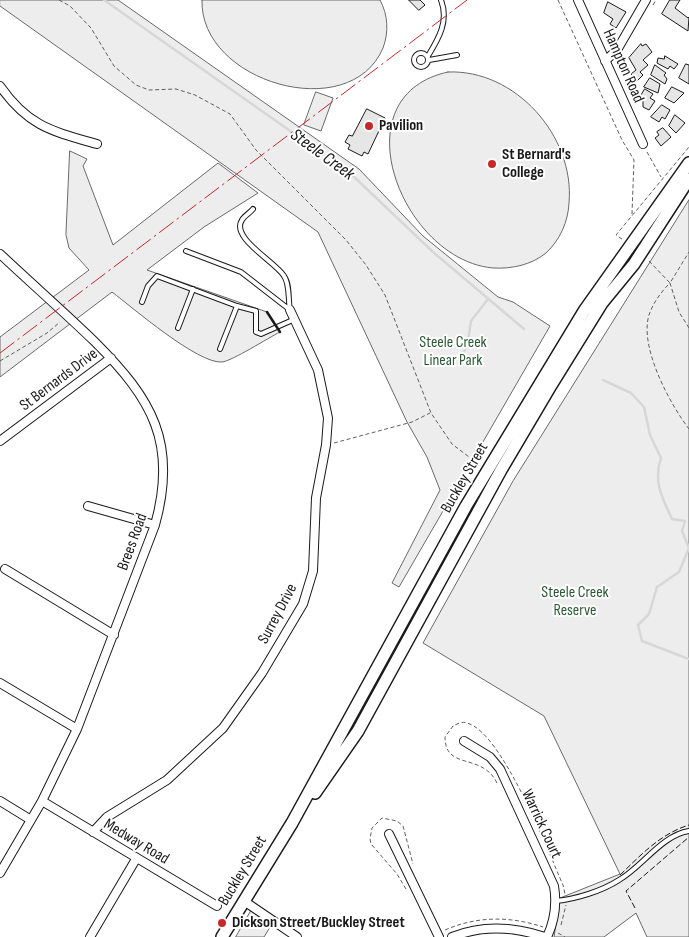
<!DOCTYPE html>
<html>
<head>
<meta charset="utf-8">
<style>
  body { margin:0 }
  canvas { display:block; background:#fff }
</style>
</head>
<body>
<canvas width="689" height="937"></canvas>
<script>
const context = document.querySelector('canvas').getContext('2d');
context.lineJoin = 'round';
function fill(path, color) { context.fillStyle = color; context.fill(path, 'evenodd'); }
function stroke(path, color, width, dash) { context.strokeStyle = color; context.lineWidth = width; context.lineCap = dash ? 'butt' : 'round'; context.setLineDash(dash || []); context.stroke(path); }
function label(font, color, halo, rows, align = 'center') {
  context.font = font + ' "Sofia Sans Condensed",sans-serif'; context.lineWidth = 4; context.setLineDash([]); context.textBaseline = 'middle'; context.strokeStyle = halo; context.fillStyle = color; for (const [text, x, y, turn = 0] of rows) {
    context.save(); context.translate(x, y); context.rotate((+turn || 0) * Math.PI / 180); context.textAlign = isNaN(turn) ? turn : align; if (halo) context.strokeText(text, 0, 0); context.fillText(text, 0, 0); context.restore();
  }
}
const green = new Path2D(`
  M0,0H118L359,169L423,236L498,297L513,302L550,326L399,587L392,583L440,490L427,457L407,422L318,232L0,6Z
  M202,0H380C388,15 389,32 383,48C350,126 199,82 202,0Z
  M448,72C515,69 575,136 569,203C568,222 560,240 546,253C531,265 512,269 493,268C402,260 337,96 448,72Z
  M316,92L333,98L321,131L304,125Z
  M70,151L87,159L83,166L113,245L218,163L258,193L204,227L147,270L267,312L280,332C268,338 232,361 222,362C198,364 133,308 112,292L0,377V337L89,270L69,248L66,235Z
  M689,200V937H647L636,913L604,937H554L560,898L620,874L544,716L423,643L513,481Z
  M251,911L272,924L264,937H236Z`);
const stream = new Path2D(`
  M104,0L350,173L433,252L524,329
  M459,359L467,347L471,321L488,299
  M603,380L631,393L644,407L650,435L661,458C653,481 662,498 672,519L685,521L682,531L689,548L679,572L657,587L649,614L638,625L642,641L689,659`);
const building = new Path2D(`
  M409,0H420L425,5L419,10Z
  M670,0H680L675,8L688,18L689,17L688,31L662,14Z
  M608,2L626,12L616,28L610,24L613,19L604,13Z
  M641,44L642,46L646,44L652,52L643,60L648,65L640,72L643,75L637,81L631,74L636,70L629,58Z
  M665,56L678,64L674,69L670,66L668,69L657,63L658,58L664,59Z
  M686,64L689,65V84L679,78Z
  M655,65L666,73L664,75L667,79L665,84L651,75Z
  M650,78L660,84L658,93L644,87Z
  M672,87L684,93L674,103L665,98Z
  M645,89L653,94L650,98L655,101L649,110L643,107V101L639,99Z
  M662,105L670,110L665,119L662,117L659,122L651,117Z
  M367,109L385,118L368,154L364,152L362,156L348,149L350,145L345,142L349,135L352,136Z
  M675,115L685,123L676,133L669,126Z
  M663,128L671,137L661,146L655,138L659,135L657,132Z`);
const path = new Path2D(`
  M59,0L70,6L91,28L114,66L136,85L149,90L176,89L195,95L230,114L256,150L346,240L366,265L385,295L431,413L452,444L473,460
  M558,0L622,140L634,160L632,214
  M653,5L656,0
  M647,152L661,177
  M622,239L616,235L689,147
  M649,261L670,283L689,252
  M689,328L679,312L670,283C661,292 653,303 649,315C639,347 670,404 689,429
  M0,361L47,333L60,322
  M334,443L412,422L430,413
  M497,783C482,752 445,771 445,737L453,726C457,724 462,721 467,723C502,732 548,851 563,885L565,894
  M406,889L397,874L371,844L370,839L372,828L382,818L397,821L403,826L413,864
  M561,925L566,905
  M445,930C477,916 510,916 543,927
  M558,933L565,937`);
const lane = new Path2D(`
  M414 60a7 7 0 1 1 14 0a7 7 0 1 1-14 0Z
  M428,56C439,38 449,21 441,0
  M429,60L457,55
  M253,209C250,213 244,216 242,220C230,238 276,262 284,276C290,284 288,300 290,310
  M186,251L241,272L290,310
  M142,302L148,286L157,276L237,306
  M178,328L193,289
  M220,349L237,306L256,311V332L261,334L295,319
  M556,901C576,899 602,891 619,880C642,867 662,835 689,831`);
const street = new Path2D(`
  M578,0L643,144
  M605,61L617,50L646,0
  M0,86C28,126 51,131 97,144
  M0,254C32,284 64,312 95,342C152,399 178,443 155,525L77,729L42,801L0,873
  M0,441L111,358
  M88,506L155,525
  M5,569L114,635
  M0,683L77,729
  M464,741L490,757L500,769L554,886C557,904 555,920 547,937
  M0,801L31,820
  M42,801L217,906
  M93,832L107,817L167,780L223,728L262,673L303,604L313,571L316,498L326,445L328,418L318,370L290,310
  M389,834L439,937
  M244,901L297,937
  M90,937L136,859
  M452,937C482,925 515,927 545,937`);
const secondary = new Path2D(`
  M315,793L358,731L501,470L550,387L602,303L634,264L689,179
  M222,937L292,823L466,506L584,311L689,163`);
const fence = new Path2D(`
  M620,875C641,855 660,834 689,825
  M635,908L626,891L689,837`);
const wall = new Path2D(`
  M267,312L280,332`);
const power = new Path2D(`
  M0,353L467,0`);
const markers = [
  [369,126,5,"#c62828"],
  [492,164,5,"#c62828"],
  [222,923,5,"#c62828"]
];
const streetNames = [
  ["Hampton Road",623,66,66],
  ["St Bernards Drive",59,380,-37],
  ["Buckley Street",465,478,-60],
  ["Brees Road",133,542,-70],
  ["Surrey Drive",278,614,-62],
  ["Warrick Court",541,824,65],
  ["Medway Road",136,842,31],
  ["Buckley Street",243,871,-59]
];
const poiNames = [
  ["Pavilion",379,126],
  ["St Bernard's",502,155],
  ["College",502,173],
  ["Dickson Street/Buckley Street",232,923]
];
const parkNames = [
  ["Steele Creek",453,343],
  ["Linear Park",453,361],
  ["Steele Creek",575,593],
  ["Reserve",575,611]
];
const waterNames = [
  ["Steele Creek",322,155,36]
];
fill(green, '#ededed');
stroke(green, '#6a6a6a', 1);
stroke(stream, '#d7d7d7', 2.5);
fill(building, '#e6e6e6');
stroke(building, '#1a1a1a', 1);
stroke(lane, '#1a1a1a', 6);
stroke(street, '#1a1a1a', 10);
stroke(secondary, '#1a1a1a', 14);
stroke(path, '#5f5f5f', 1, [4, 2.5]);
stroke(lane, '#fff', 4);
stroke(street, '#fff', 8);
stroke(secondary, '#fff', 11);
stroke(fence, '#1a1a1a', 1, [6, 2.5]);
stroke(wall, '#1a1a1a', 2.5);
stroke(power, '#c62828', 1, [18, 4, 2.5, 4]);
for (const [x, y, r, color] of markers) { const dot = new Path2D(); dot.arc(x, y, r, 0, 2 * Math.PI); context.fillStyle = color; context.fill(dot); stroke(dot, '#fff', 2); }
label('16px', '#1a1a1a', '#fff', streetNames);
label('bold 16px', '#1a1a1a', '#fff', poiNames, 'left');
label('16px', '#2b5a34', '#fff', parkNames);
label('italic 18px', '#1a1a1a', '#fff', waterNames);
</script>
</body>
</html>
